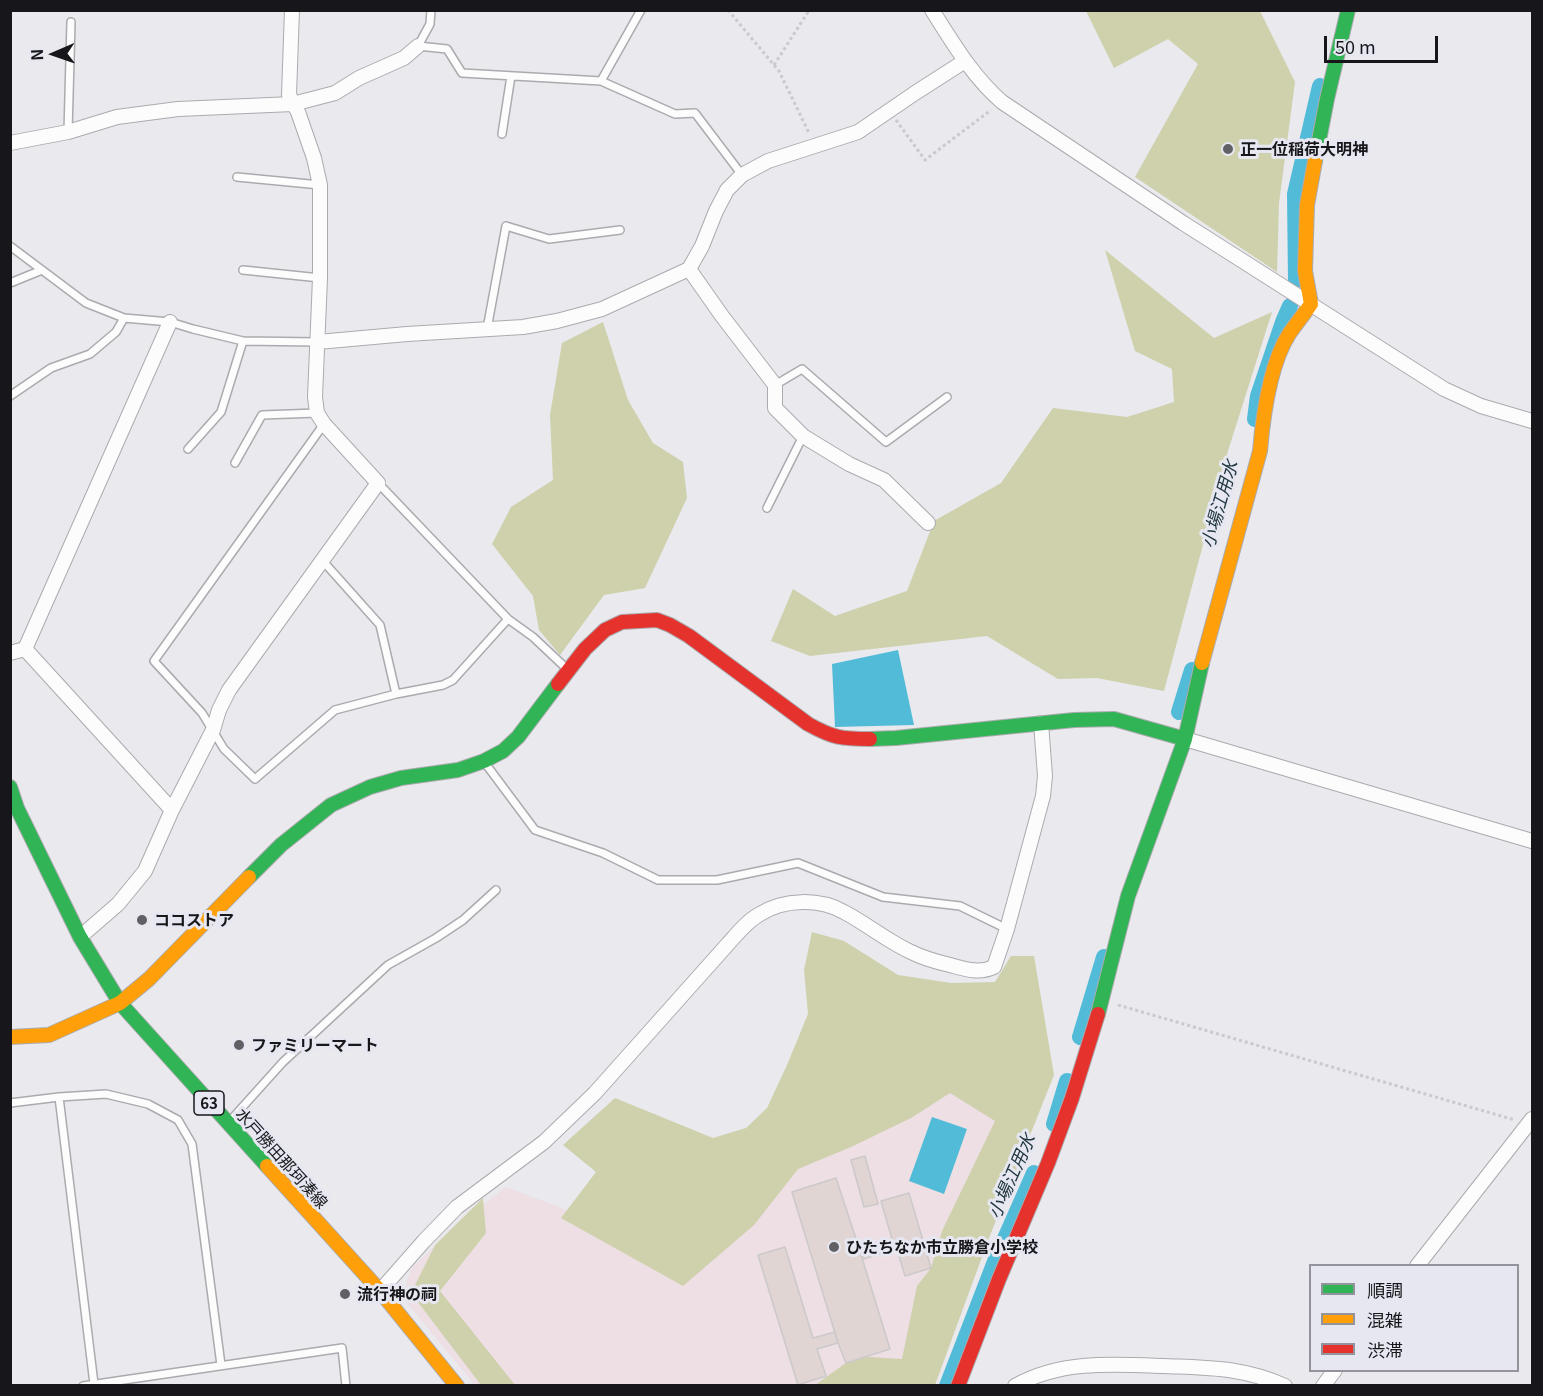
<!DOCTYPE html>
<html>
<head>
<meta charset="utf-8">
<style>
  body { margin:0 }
  #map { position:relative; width:1543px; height:1396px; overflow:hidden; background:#e9e9ee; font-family:Georgia,"Noto Sans JP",serif }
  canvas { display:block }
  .frame { position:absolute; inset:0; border:12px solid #17171b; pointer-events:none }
  .legend { position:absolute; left:1309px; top:1264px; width:210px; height:108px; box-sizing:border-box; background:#e6e7f1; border:2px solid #93949b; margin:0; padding:8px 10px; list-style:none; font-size:18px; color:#17171b }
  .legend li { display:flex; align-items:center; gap:12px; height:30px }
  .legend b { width:30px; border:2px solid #93949b }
  .north { position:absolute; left:24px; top:24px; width:60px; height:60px; -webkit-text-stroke:4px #e6e7f1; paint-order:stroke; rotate:268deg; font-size:16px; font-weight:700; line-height:24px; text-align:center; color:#17171b }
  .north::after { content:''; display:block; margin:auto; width:21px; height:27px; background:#17171b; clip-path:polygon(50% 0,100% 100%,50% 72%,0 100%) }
  .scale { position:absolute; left:1324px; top:36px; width:114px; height:27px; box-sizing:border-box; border:3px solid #17171b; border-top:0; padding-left:8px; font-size:18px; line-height:21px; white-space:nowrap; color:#17171b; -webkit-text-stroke:4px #e6e7f1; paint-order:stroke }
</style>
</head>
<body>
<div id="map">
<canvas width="1543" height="1396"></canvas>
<div class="frame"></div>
<ul class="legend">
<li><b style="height:8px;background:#30b455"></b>順調</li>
<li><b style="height:8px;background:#ff9f0a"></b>混雑</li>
<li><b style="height:8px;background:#e5322d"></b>渋滞</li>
</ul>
<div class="north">N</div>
<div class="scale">50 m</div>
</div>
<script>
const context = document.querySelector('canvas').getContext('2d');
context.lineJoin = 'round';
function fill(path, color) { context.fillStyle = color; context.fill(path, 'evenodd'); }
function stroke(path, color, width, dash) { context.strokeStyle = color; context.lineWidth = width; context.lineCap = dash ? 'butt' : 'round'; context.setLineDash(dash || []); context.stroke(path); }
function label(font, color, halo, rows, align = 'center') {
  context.font = font + ' Georgia,"Noto Sans JP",serif'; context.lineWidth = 6; context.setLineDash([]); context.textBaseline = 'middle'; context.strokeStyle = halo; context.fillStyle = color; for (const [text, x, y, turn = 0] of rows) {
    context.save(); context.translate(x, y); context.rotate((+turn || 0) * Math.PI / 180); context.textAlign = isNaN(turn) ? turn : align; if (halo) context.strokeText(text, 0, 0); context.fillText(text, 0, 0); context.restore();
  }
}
const education = new Path2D(`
  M937,1077L1025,1128L896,1385H475L402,1297L411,1269L456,1225L506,1187L559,1207L682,1269L784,1162Z`);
const green = new Path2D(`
  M1086,11H1260L1295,82L1279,203L1277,272L1135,177L1198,64L1168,39L1114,68Z
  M1105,250L1214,338L1272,312L1228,451L1164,691L1097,678L1058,679L987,636L810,656L771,641L793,589L835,616L907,591L934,521L1001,483L1053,408L1127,417L1174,402L1172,369L1135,351Z
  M603,322L628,400L653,443L683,462L687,498L645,588L604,595L560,655L539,630L533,596L492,544L511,507L553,480L550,415L562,343Z
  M812,932L844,941L898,975L951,983L995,982L1011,956H1034L1054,1075L989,1238L935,1385H815L846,1363L852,1356L902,1359L917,1286L931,1268L942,1231L995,1121L950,1093L911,1118L851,1147L798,1169L754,1225L683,1286L561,1218L596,1172L563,1145L615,1098L713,1138L746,1128L767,1108L787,1065L808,1014L804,970Z
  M483,1198L486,1233L440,1291L515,1385H481L411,1293L435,1245Z`);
const water = new Path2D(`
  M898,650L914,725L835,727L832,664Z
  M932,1117L967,1129L944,1194L909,1181Z`);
const canal = new Path2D(`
  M1296,280L1295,194L1320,86
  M1255,419L1258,396L1283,322L1290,306
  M1179,712L1192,670
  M1080,1037L1104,957
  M1054,1124L1067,1081
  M947,1386L996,1259L1034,1173`);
const building = new Path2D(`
  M865,1156L878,1204L864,1207L851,1160Z
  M836,1178L859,1248L890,1349L846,1363L838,1343L792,1192Z
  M909,1193L931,1268L905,1276L897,1249L863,1259L859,1248L892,1239L881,1201Z
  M785,1247L813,1338L835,1332L838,1343L817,1349L826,1376L798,1385L758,1255Z`);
const path = new Path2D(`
  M728,10L779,71L809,133
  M774,65L808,12L807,10
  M896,120L925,160L991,110
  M1118,1005L1515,1120`);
const lane = new Path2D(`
  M431,10L430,24L418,46L447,49L462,73L601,81L675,114L695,113L742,175
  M601,81L641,10
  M68,132L71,22
  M502,134L511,76
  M237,177L320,185
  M10,246L86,303L124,318L170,322L193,329L243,341L318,342
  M243,270L320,278
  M10,283L42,270
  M487,329L506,226L549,239L620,230
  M775,385L802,369L886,442L947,397
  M10,396L51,368L90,354L116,332L124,318
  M324,424L154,661L202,713L224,749L255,779L335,710L396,694L443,685L453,680L508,619
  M188,449L221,412L243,341
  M235,463L262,415L317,413
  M378,483L508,619L533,637L567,669
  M767,508L803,436
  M322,560L380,625L396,694
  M485,763L535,830L603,853L658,880H717L798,863L883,897L960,906L1007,929
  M59,1097L94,1384
  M10,1103L59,1097L106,1094L148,1104L178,1120L192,1144L221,1365
  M229,1122L283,1062L388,965L436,938L463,920L496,890
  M83,1386L342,1348L346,1386`);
const street = new Path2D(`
  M932,10C953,43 973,77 1002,102L1183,223L1444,389L1481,406L1532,421
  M10,143L68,132L117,117L178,109L293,104L335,93L359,78L404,58L418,46
  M318,342L407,334L523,327L557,321L602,309L689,269
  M928,523L884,480L849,464L803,436L775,408V385L722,316L689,269L702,246L716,211L727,190L742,175L768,161L858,132L915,93L965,61
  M25,649L172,810
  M10,653L25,649L170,322
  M1185,739L1532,841
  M80,937L118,904L145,871L172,810L213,730L219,710L229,690L378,483L324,424L317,413L315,397L320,278V185L314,158L298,112L289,95L292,10
  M1417,1266L1532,1119
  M380,1291L424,1241L457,1207L544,1142L595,1093L727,945C737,934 747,921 760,914C784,899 819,898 844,912C867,924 887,941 911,952C923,958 937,962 950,965C965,969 979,974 994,967L1007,929L1043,796L1045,776L1041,723
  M1015,1386C1060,1360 1114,1364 1163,1366C1209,1368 1242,1367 1285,1386
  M1323,1386L1335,1370`);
const fast = new Path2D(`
  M1315,161L1327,99L1348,10
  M870,739L896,738L1074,720L1114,719L1185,739
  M10,787L17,808L80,937L120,1003L267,1166
  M249,877L281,845L331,805L370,787L401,778L458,770L484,761L503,751L518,737L558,684
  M1098,1014L1128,896L1185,739L1202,663`);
const slow = new Path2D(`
  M1202,663L1260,451C1263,416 1270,364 1289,334C1296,324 1304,314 1311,304L1305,271L1307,205L1315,161
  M10,1037L49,1035L120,1003L149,979L249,877
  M267,1166L380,1291L457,1386`);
const jam = new Path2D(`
  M558,684L585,649L605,630L622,622L657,620L670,625L689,636L808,724C833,738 842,739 870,739
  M958,1386L999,1279L1048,1163L1072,1098L1098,1014`);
const markers = [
  [1228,149,6,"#606065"],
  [142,920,6,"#606065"],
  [239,1045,6,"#606065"],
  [834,1247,6,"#606065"],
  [345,1294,6,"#606065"]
];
const shields = [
  [209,1103,30]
];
const shieldNames = [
  ["63",209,1103]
];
const poiNames = [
  ["正一位稲荷大明神",1240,149],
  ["ココストア",154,920],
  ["ファミリーマート",251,1045],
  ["ひたちなか市立勝倉小学校",846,1247],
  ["流行神の祠",357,1294]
];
const streetNames = [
  ["水戸勝田那珂湊線",282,1158,48]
];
const waterNames = [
  ["小場江用水",1219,504,-74],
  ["小場江用水",1011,1176,-66]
];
fill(education, '#eddfe4');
fill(green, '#ced1ab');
fill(water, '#52bbd8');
stroke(canal, '#52bbd8', 16);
fill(building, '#e0d5d2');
stroke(building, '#cbc9cb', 1.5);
stroke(lane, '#ababaf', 10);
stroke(street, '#ababaf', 16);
stroke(fast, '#ababaf', 16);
stroke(slow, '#ababaf', 16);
stroke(jam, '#ababaf', 16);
stroke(path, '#cacacc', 3, [3, 3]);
stroke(lane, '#fcfcfc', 7);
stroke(street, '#fcfcfc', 14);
stroke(fast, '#30b455', 14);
stroke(slow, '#ff9f0a', 14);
stroke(jam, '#e5322d', 14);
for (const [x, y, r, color] of markers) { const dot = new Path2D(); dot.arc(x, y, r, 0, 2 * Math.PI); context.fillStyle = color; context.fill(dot); stroke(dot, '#e6e7f1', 2); }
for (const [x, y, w] of shields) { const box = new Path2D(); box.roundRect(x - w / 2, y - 12, w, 24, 4.5); context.fillStyle = '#e6e7f1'; context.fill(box); stroke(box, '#17171b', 1.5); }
label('bold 15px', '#17171b', null, shieldNames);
label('bold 16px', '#17171b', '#e6e7f1', poiNames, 'left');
label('16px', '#17171b', '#e6e7f1', streetNames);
label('italic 18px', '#20363e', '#e6e7f1', waterNames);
</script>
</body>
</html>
